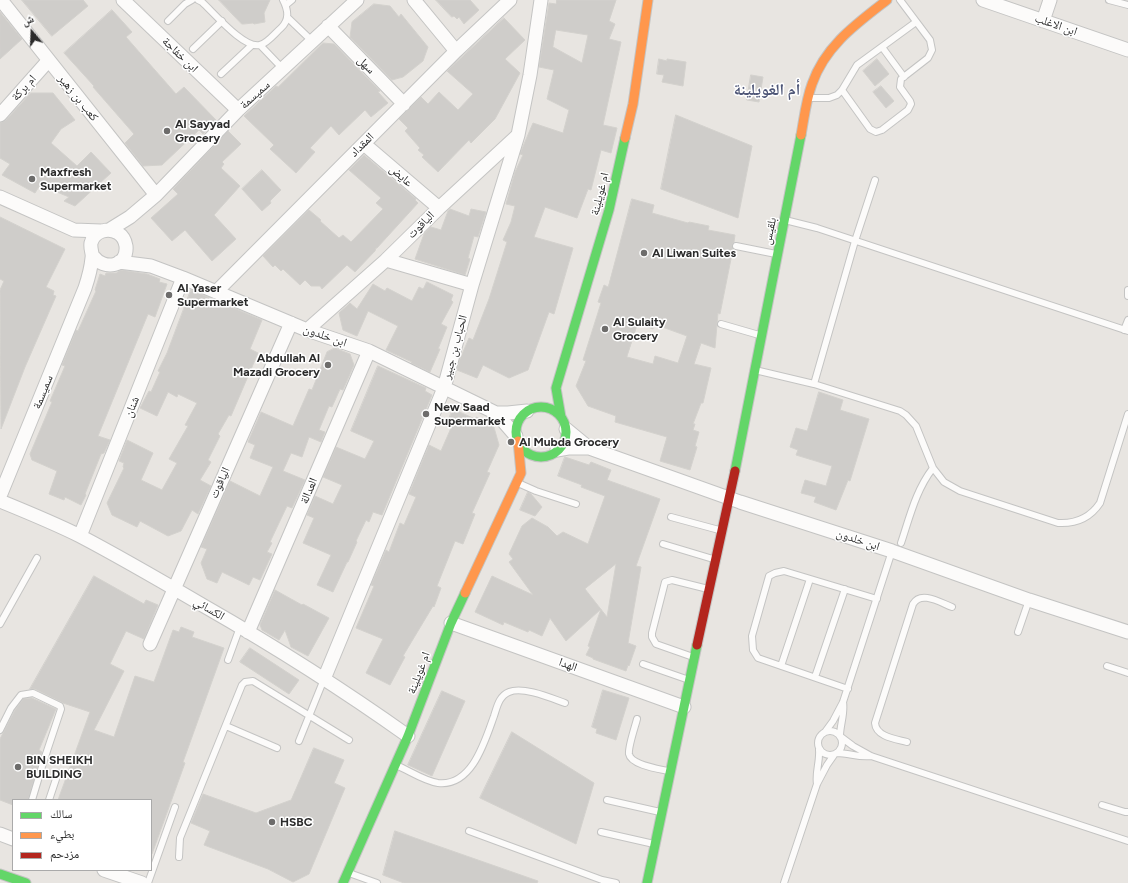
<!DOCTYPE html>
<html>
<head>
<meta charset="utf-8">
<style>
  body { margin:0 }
  #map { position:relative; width:1128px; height:883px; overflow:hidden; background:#e8e5e1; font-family:Figtree,"Noto Naskh Arabic",sans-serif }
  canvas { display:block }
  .legend { position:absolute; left:12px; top:799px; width:140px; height:72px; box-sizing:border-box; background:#fff; border:1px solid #aaa; margin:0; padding:5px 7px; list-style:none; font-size:12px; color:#2b2b2b }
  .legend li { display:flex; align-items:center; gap:8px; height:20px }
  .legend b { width:20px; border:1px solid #aaa }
  .north { position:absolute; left:12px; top:12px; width:40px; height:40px; -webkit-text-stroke:3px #fff; paint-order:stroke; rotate:341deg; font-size:11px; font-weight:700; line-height:16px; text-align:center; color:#2b2b2b }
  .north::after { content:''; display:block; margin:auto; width:14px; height:18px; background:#2b2b2b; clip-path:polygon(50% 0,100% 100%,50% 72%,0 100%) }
</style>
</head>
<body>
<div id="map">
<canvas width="1128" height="883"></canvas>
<ul class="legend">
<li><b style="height:5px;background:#63d668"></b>سالك</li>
<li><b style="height:5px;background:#ff974d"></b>بطيء</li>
<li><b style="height:5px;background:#b3261e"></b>مزدحم</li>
</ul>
<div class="north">ش</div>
</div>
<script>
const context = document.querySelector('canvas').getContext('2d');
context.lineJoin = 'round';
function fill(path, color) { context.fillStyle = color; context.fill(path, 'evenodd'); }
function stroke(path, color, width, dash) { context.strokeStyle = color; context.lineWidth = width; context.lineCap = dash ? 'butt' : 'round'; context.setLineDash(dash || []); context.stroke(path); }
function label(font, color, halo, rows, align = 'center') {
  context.font = font + ' Figtree,"Noto Naskh Arabic",sans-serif'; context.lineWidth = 3; context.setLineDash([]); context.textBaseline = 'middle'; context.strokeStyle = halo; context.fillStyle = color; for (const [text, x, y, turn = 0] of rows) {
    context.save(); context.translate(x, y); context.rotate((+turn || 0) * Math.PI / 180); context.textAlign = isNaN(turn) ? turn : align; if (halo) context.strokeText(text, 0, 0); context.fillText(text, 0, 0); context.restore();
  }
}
const building = new Path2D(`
  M22,0H83L88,6L52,36Z
  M219,0H270L264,13L265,22L254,24L253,23L244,24H242Z
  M436,0H470L479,10L464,24L459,17L457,19L454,16L452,17Z
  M557,0H616L609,21L615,24L609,39L621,42L603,125L617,128L611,153L601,150L591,190L588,189L577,218L545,207L534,237L573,248L554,314L549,312L528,370L509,378L483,365L477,378L457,370L460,359L469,338L473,340L489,299L507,242L503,240L511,222L515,206L506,204L515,172L523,155L520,154L524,144L533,123L563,133L569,110L547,99L554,70L539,67L549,3L556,4ZM556,30L588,35L582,63L553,47Z
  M374,4L390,6L399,17L401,14L428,47L423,61L403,77L392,80L350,37L352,22Z
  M112,10L132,32L126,37L176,94L184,87L217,121L203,134L199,130L162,165L143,166L125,143L134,134L93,87L94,86L64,53Z
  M0,12L22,39L0,59Z
  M504,18L525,40L505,59L520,73L495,119L471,143L469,140L438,172L422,157L424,155L418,150L420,148L405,131L408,128L399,119L421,97L428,104L439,92L458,110L473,94L447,71Z
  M323,43L334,44L380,91L378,92L388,103L371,117L365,110L339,135L331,126L310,148L315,152L296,173L270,149L274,145L244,116L276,86L278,87Z
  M659,59L667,61V59L686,62L683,86L662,82L664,75L657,74Z
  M877,59L889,74L875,86L863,71Z
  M751,75L763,77L759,102L747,100Z
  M881,86L894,101L886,108L873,92Z
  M31,93H53L75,120L61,129L51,143L77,166L91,152L111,173L75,206L64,201L69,197L40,185L35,193L2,175L10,164L0,158V123L6,120Z
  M676,115L752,146L738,218L661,189Z
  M228,131L241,144L222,162L224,164L221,168L240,186L214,215L236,239L212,261L185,230L172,241L151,218L178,194L173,189Z
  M364,155L416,199L415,200L418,203L377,248H376L375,251L355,272L347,265L322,289L320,286H311L305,280L300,285L283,269L281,271L275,265L273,267L263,256L309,210L321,220L320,221L339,238L343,235L351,242L383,209L376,203L381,198L349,170Z
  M262,170L281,190L270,201L271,203L262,211L242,189Z
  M632,199L654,205L652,213L688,223L689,222L709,226L708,230L735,235L734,242L732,245L733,249L720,314L718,313L715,348L701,343L694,364L711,368L703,403H701L693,424H695L693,430L699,432L695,446L697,447L690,470L660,461L667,437L615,422L616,416L588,406L576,386L586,361L583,360L601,303L598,302L604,285L608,287ZM638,323L653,329L654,324L687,336L678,363L655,356L653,364L627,357Z
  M450,209L469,216L471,209L486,212L478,237L474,236L468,258L470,259L465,275L415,259L424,234L431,227L441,230L448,211Z
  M0,217L65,249L46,287L54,291L53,295L56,296L25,367L1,429L0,290L4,281L0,279Z
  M121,270L147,274L160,279L159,282L167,284L155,317L148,314L98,436L110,440L104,453L101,454L85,494L86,495L81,505L65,497L64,500L49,494L57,471L32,460L30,454L52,402L50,401L65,366L62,365L76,330L78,331L96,291L95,290L100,274L105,276L106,273H116Z
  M427,282L453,295L451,300L453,302L441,324L447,327L438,349H440L430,372L411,363L412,362L386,350L398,326L368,311L357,336L343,330L339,313L350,303L357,309L373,284L385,291L387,288L412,301L419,287L423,289Z
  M191,290L262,320L250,349L258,353L231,416L229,415L218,434L220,436L208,460L211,462L200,480L211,486L198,514L192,510L181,531L168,536L140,521L137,527L112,515L107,503L124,468L123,467L124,463L119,461L127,440L153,453L141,480L162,490L177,463L169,459L188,426L185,425L197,403L178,394L177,397L168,392L157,416L140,408L149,391L151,392L160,372L158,371L167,353Z
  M335,348L350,354L354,365L343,390L340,389L332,407L329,406L319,430L325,432L321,442L309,437L302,457L291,453L283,471L305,480L292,508L287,506L270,542L272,543L267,552L272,554L260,580L253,577L249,585L222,572L217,583L207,579L201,563L207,549L201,547L230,481L260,496L273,467L250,458L255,445L248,442L261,412L293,426L309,389L312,390L327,352Z
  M378,366L426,388L425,391L432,395L382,515L373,512L369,522L366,520L356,541L357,542L348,562H347L333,592L317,585L331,555L303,543L314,518L307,515L315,496L333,504L342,485L323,477L336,447L365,459L374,441L351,431Z
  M819,392L843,400L840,410L869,419L850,481L848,480L836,510L814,502L816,497L801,493L805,480L826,486L832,466L796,455L798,450L790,447L796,428L807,431Z
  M453,409L475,419L476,417L493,424L499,445L487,472L490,473L472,513L475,514L463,544L455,541L437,586L441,588L434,607L433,606L403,656L405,657L390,685L366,673L383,639L356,628L374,586L371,585L386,550L389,552L400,523L404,525L416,497L409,494L429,445L441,451L451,428L446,426Z
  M565,457L589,465L591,462L611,470L607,480L660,499L636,566L641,567L628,643L636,646L629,666L628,665L626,671L593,659V658L586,655L590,647L588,646L601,609L566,641L550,618L542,636L529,630L528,632L504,622L503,625L475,612L492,576L533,595L509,562L513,559L509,554L522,526L532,518L548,527L557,536L563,532L588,544L605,496L581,487L582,485L558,476ZM616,564L607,617L585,589Z
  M528,492L531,494L542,507L535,516L520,510Z
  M94,576L144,604L146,600L158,605L144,639L126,631L110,664L124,671L94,730L114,737L135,676L154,682L173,630L179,632L181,627L194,632L192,637L224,648L183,762L185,763L152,854H151V800H58L90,712L63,703L35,689H30Z
  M275,590L302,605L303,604L329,618L308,656L291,647L285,630L279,640L262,630L260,625Z
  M250,648L299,680L289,694L240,662Z
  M603,690L629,698L616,740L596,733L597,729L592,727Z
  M442,691L465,701L432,776L408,765Z
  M32,698L56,709L39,750L42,752L28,800H13V805L0,800V739L15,710L23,699Z
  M512,732L594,783L576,844L480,798Z
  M314,748L344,760L334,783L345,788L309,874L293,882L268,869L204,845L210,831L191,823L203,794L256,813L291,800Z
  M395,831L538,881L537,883H404L383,875Z`);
const lane = new Path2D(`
  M198,0L202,2C214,13 244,49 260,45C268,43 275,33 281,28C290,19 288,10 283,0
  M1109,0L1128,5
  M286,5L292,0
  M288,18L312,41
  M168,21L185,4L192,0
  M260,45L283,69
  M882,47L904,77
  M193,49L222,21
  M221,74L252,45
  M842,90L870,129L876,132L882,130L908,110L911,104L910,101L900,87L901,79L928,58L932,50L930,40L900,0
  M809,98H829L837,95L842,90L857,65L916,22
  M785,220L817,228L1128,331
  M736,246L776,254
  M1128,290V296
  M721,324L759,335
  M1124,330L1128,320
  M755,370L814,384L900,411L906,415L916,426L933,468L944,482L960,491L1058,523C1076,524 1090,518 1100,503L1128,414
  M814,384L855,241L875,180
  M518,483L536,491L576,504
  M671,517L719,530
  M901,543C910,516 916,490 933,468
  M663,544L713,559
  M0,624L37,558
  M1018,632L1029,600
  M693,657L656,644L652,637V633L665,582L672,580L708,589
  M228,660L240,627
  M643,664L689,680
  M781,666L810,579
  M1107,666L1128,673
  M815,677L845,589
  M848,689L758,658L753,650L752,636L769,576L775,573L784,571L877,599
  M637,719C635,727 628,747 629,754C631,765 659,769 668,771
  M226,726L277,748
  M0,730L11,708L21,695L33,693L60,706L61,709L44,760L32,800
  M818 743a12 12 0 1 1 24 0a12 12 0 1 1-24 0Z
  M825,732L833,721L843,702L892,551
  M840,736C840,725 845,713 843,702
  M841,737L853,746L871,756L1128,841
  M299,741L324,679
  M907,742C896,739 876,737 875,723L913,604C921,590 941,603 952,607
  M837,753C849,753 860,758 871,756
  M396,765C410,771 424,781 438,783C472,787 485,741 494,716C497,707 499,696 509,692C523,686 551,698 565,703
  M817,784C815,773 820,762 819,750
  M49,800L58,773
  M607,800L660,812
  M1102,805L1125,812H1128
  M469,831L602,880L616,883
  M601,832L654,844
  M179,857L180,838L242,685L245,682L253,681L349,740
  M349,873L377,883
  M148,883L175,807
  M784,883L817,784L827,765L834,755`);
const street = new Path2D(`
  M1,0L156,195
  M123,0L238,110
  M414,0L456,51
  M983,0L1128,50
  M1043,21L1050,0
  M328,26L404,104
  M0,115L48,61
  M364,144L439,208
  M0,197L74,230L101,231
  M109,230L130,217L156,195L238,110L357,0
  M386,260L472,285
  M119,262L151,266L183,278L307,330L369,351L496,413L516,436
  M216,292L456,51L510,0
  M307,330L386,260L439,208L517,136
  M496,413H508L527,411
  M566,429L589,448L740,502L892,551L1029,600L1128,632
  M557,450L568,448H589
  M0,496L85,288C88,279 91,269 92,258C93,253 90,249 91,243C94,231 108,227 118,233C123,236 125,240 126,246C128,267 104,271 93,256
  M0,501C27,512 54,523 80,536C122,558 163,582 204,606C274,646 342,689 408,736
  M80,536L183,278
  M451,623L684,707
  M248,632L369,351
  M150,644L291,323
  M324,679L444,388L472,285L518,135L530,75L541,0
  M0,834L13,839
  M104,870L142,883`);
const fast = new Path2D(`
  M516 432a25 25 0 1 1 50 0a25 25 0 1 1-50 0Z
  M561,417L556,388L609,210L625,138
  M735,471L801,135
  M0,874L26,883
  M343,883L408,736L451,623L465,593
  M647,883L697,645`);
const slow = new Path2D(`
  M801,135C804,119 806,100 812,84C825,46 856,24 887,0
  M625,138L633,104L648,0
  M465,593L521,473L518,441`);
const jam = new Path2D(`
  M697,645L735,471`);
const markers = [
  [167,131,4,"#6d6c6b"],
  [32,179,4,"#6d6c6b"],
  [644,253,4,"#6d6c6b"],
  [169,295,4,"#6d6c6b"],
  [605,329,4,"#6d6c6b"],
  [328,365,4,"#6d6c6b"],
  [426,414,4,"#6d6c6b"],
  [511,442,4,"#6d6c6b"],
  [18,767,4,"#6d6c6b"],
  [272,822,4,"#6d6c6b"]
];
const streetNames = [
  ["ابن الاغلب",1056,25,19],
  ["ابن خفاجة",180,55,44],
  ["سهل",366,65,46],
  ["ام بركة",24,88,-48],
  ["سميسمة",255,95,-42],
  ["كعب بن زهير",78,98,51],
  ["المقداد",362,145,-45],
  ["عايض",401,176,41],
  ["ام غويلينة",600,194,-76],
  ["الياقوت",421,225,-45],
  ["بلقيس",770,231,-78],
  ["ابن خلدون",325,336,19],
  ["الحباب بن جبير",455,347,-75],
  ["سميسمة",43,392,-68],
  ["شنان",132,407,-68],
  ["الياقوت",220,483,-66],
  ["العدالة",309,491,-67],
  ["ابن خلدون",858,540,18],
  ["الكسائي",209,609,30],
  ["الهدا",568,665,20],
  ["ام غويلينة",419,673,-69]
];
const poiNames = [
  ["Al Sayyad",175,124],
  ["Grocery",175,138],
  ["Maxfresh",40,172],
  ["Supermarket",40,186],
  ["Al Liwan Suites",652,253],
  ["Al Yaser",177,288],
  ["Supermarket",177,302],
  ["Al Sulaity",613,322],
  ["Grocery",613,336],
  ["Abdullah Al",320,358,"right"],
  ["Mazadi Grocery",320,372,"right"],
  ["New Saad",434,407],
  ["Supermarket",434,421],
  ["Al Mubda Grocery",519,442],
  ["BIN SHEIKH",26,760],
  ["BUILDING",26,774],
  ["HSBC",280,822]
];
const districtNames = [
  ["أم الغويلينة",767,90]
];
fill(building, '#cfcdca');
stroke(building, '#d3d1cd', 1);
stroke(lane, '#c4c4c3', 8);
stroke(street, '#c4c4c3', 15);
stroke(fast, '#c4c4c3', 11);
stroke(slow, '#c4c4c3', 11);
stroke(jam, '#c4c4c3', 11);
stroke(lane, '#fcfbfa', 6);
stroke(street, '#fcfbfa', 13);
stroke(fast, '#63d668', 9);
stroke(slow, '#ff974d', 9);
stroke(jam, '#b3261e', 9);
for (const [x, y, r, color] of markers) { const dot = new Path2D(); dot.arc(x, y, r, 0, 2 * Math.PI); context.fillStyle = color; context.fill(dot); stroke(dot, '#fff', 1.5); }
label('12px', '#2b2b2b', '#fff', streetNames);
label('bold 12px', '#2b2b2b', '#fff', poiNames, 'left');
label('bold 16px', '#4f5778', '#fff', districtNames);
</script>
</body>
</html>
